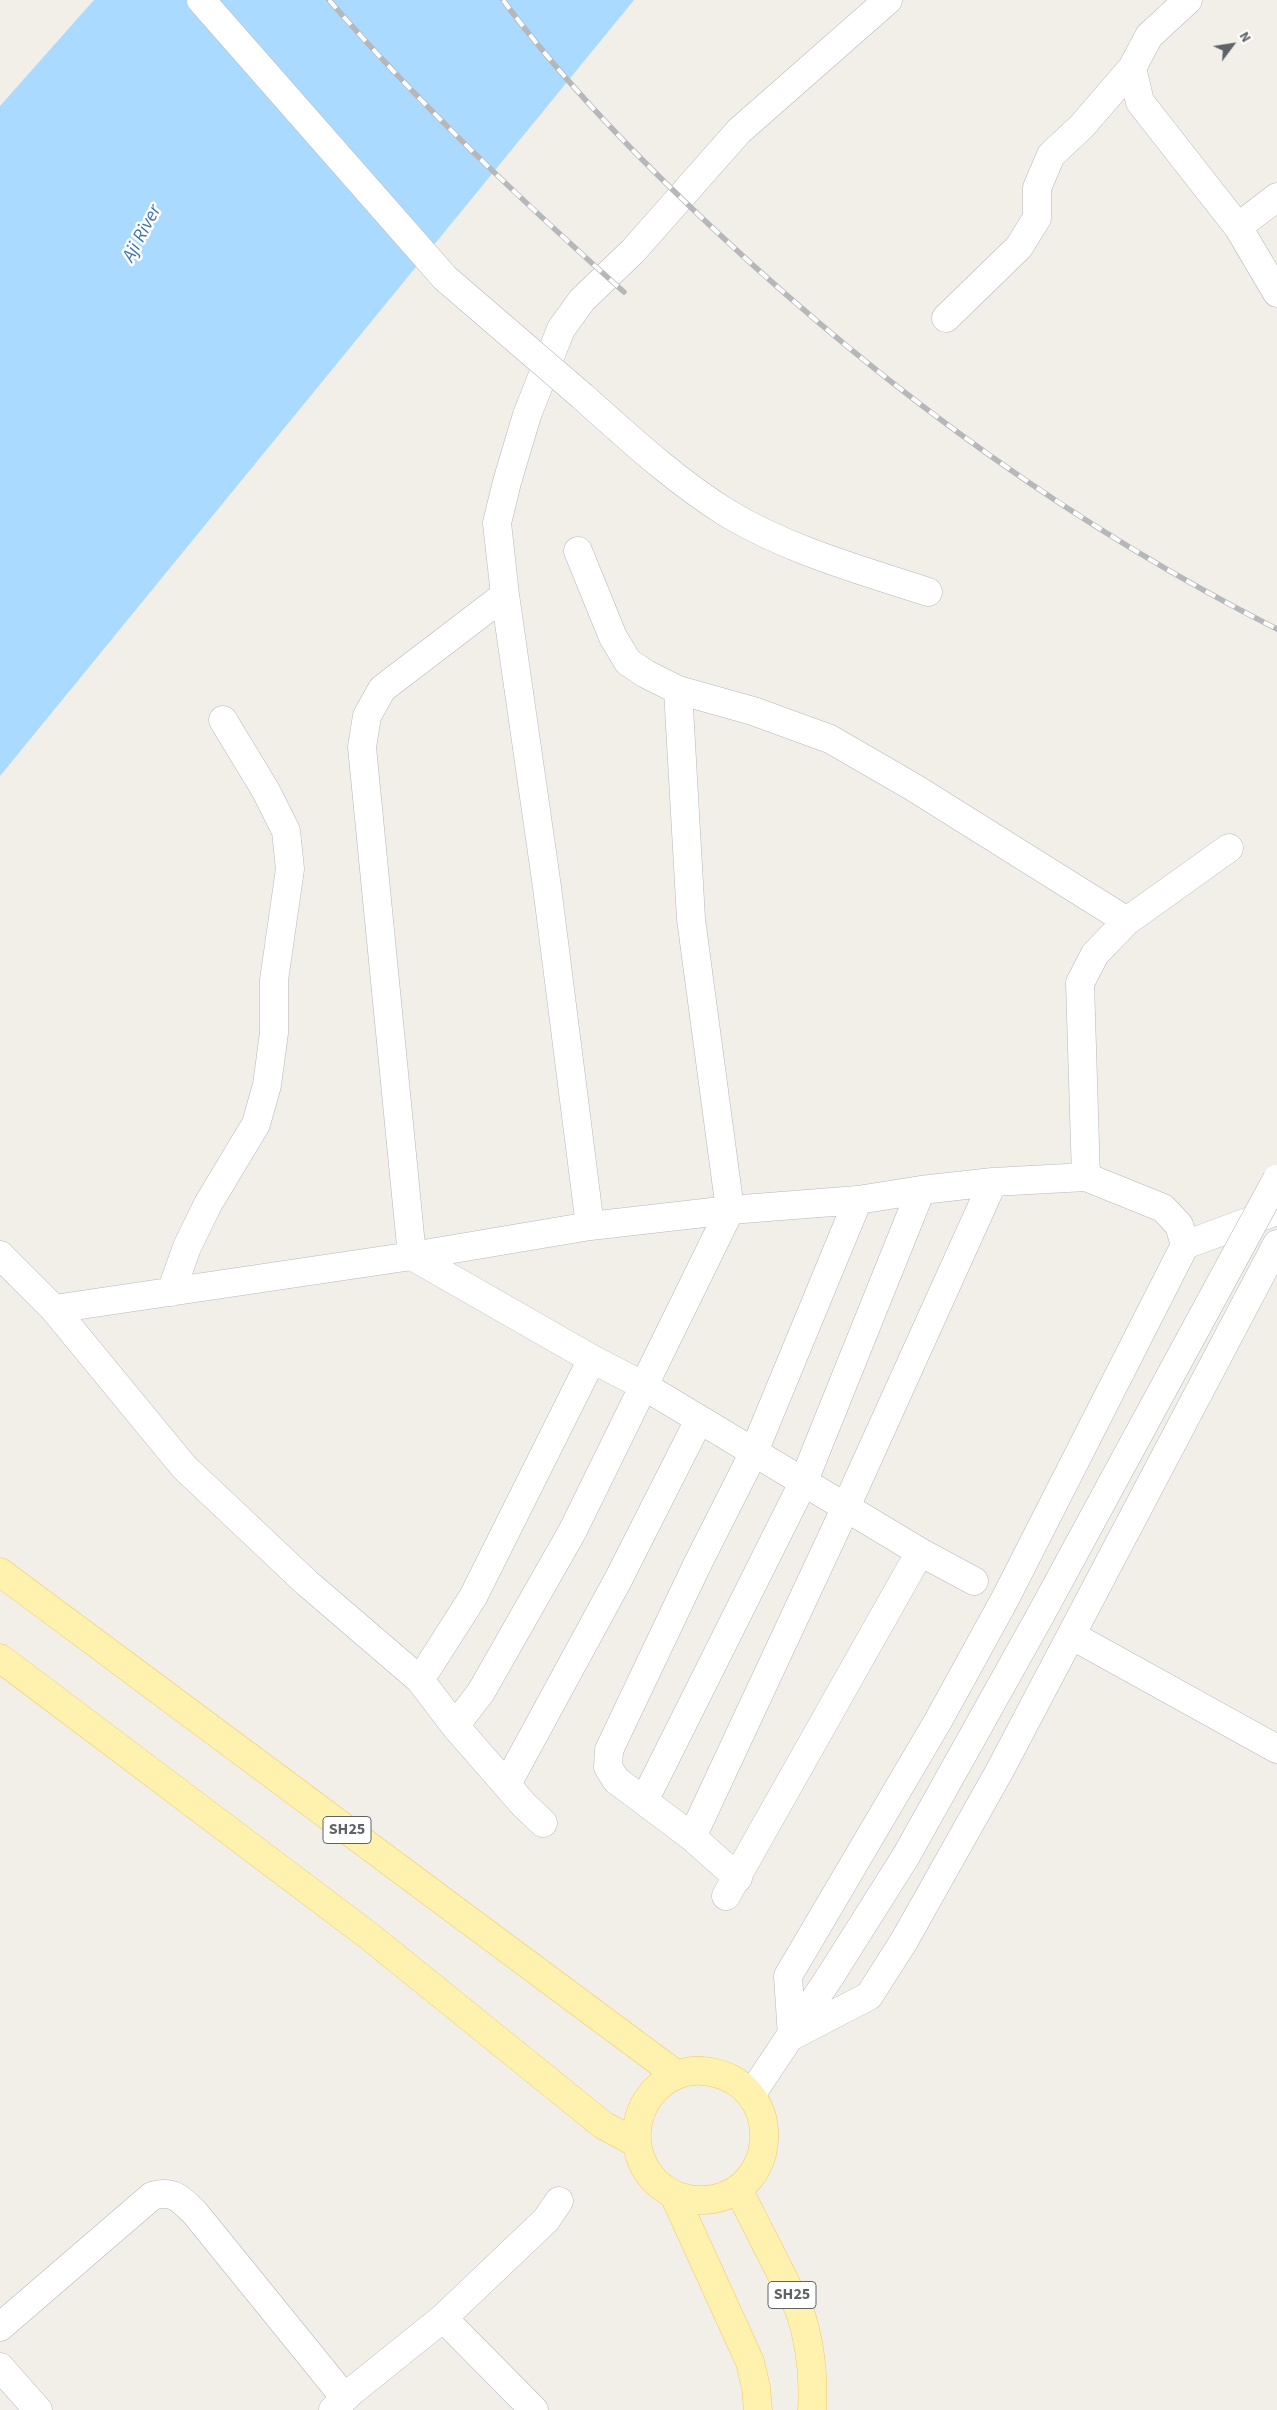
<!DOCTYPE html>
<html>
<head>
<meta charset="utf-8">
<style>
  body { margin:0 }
  #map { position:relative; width:1277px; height:2410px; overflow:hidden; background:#f1efe8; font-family:"Source Sans 3",sans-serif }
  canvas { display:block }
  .north { position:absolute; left:1207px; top:20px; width:50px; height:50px; -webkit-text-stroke:4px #fff; paint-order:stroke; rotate:59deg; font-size:14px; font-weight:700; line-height:20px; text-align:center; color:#5f6368 }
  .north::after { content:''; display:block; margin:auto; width:18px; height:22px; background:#5f6368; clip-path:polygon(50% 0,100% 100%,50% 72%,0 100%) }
</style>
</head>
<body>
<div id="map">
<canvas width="1277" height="2410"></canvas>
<div class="north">N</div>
</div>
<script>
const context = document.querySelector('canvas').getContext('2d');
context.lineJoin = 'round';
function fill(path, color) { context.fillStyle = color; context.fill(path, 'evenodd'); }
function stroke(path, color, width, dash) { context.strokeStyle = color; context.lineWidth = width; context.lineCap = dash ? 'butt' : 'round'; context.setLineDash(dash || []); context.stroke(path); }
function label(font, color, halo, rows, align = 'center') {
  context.font = font + ' "Source Sans 3",sans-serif'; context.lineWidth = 5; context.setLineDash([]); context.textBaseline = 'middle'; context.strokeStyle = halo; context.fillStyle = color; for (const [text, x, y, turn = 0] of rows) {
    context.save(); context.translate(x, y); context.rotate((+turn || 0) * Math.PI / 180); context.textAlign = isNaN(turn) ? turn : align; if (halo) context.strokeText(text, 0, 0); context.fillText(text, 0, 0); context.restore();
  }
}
const water = new Path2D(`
  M94,0H634L0,776V106Z`);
const minor = new Path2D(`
  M1188,0L1149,36L1132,68L1140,102L1238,227
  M1277,197L1238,227L1277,293
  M946,318L1019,247L1037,218V188L1051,155L1082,126L1132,68
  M582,396C628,437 674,480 727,513C788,550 861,570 928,592
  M578,551L613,637L628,662L646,674L678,690L753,711L830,739L913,787L1127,921
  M505,595L382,689L367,716L362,747L412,1256L592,1359L644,1386L920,1552L974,1581
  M1086,1177L1080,983L1095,954L1127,921L1229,848
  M1277,1211L1185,1245L1005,1599L938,1721L788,1976L792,2036L869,1996L904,1941L999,1772L1277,1244
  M590,1226L547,887L505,595L497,523L507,482L527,415L561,329L582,300L633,251L739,131L888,0
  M0,1255L54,1309L412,1256L590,1226L730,1210L858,1200L921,1190L993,1182L1086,1177L1163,1208L1179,1225L1185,1245
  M171,1292L187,1247L208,1204L256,1124L267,1085L274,1033V980L290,869L286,831L266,791L223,720
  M54,1309L184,1467L307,1583L420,1680L455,1726L524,1805L543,1823
  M1071,1635L1277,1749
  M420,1680L473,1597L592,1359
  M455,1726L481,1692L572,1532L730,1210L691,919L678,690
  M507,1784L619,1578L699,1420
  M644,1801L803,1483L921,1190
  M692,1837L846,1507L993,1182
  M738,1878L692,1837L616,1780L608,1767L609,1750L697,1565L753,1454L858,1200
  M726,1896L920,1552
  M751,2095L831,1975
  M443,2318L534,2410
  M0,2327L152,2196C173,2190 180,2198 195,2213L345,2398
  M0,2367L38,2410
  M333,2410L351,2392L443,2318L546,2220L559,2201`);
const major = new Path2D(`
  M0,1572L677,2075
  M0,1658L369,1936L603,2125L636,2143
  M738,2189L799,2309C810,2341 814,2376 812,2410
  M674,2195C681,2197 689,2200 696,2200C781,2204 790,2079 703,2071C686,2069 667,2077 655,2090C631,2116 630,2155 656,2182C661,2187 668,2191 674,2195L750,2362L756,2388L758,2410`);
const rail = new Path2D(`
  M329,0C420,105 521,200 624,292
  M503,0C566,85 641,161 718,233C885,389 1073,526 1277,629`);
const minorBridge = new Path2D(`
  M201,0L445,278L582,396
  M831,1975L906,1856L1040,1616L1277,1179`);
const shields = [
  [347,1830,48],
  [792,2295,48]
];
const shieldNames = [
  ["SH25",347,1830],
  ["SH25",792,2295]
];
const waterNames = [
  ["Aji River",143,234,-62]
];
fill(water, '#aadaff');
stroke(minor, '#b5b8bc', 29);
stroke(major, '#f2c960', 29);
stroke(minor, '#fff', 28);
stroke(major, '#fff2af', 28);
stroke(rail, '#b6b7b8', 5.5);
stroke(rail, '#fff', 4, [11]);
stroke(minorBridge, '#b5b8bc', 29, []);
stroke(minorBridge, '#fff', 28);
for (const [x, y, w] of shields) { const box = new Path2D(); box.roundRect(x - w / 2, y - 13.5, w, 27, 4); context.fillStyle = '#fff'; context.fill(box); stroke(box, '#5f6368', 1); }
label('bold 16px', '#5f6368', null, shieldNames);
label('italic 19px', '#4174aa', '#fff', waterNames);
</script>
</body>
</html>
